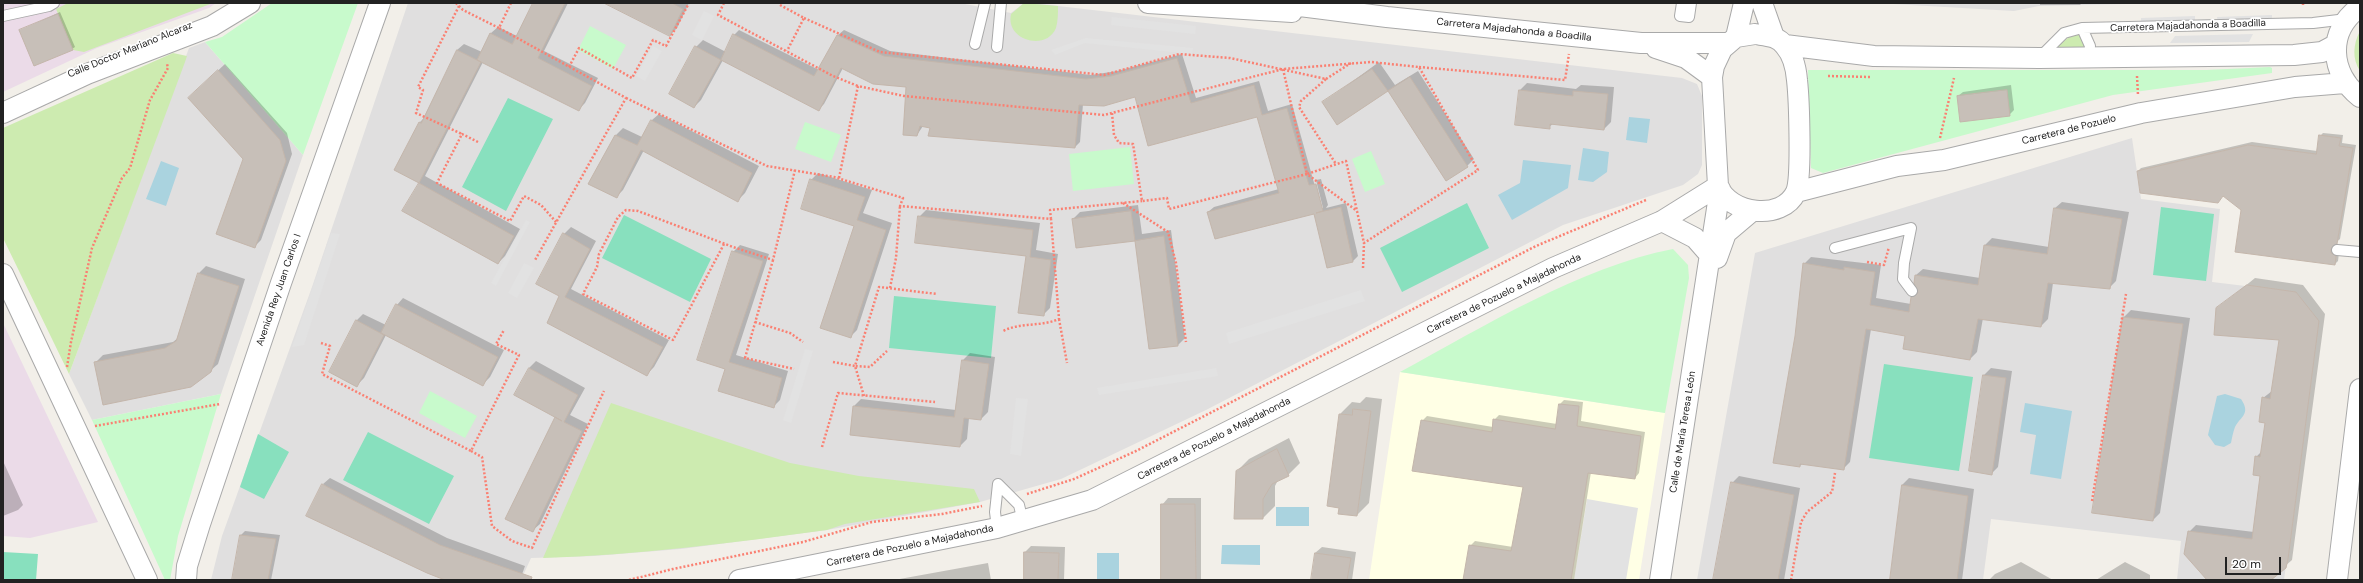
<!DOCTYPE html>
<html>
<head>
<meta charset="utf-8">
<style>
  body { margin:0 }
  #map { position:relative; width:2363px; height:583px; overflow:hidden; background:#f2efe9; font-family:"DM Sans",sans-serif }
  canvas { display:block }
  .frame { position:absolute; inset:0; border:4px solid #222; pointer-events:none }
  .scale { position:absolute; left:2225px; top:557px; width:56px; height:18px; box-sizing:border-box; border:2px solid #222; border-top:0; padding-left:5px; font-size:12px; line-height:14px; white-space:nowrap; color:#222; -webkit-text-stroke:3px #fff; paint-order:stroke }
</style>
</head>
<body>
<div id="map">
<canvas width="2363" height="583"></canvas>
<div class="frame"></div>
<div class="scale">20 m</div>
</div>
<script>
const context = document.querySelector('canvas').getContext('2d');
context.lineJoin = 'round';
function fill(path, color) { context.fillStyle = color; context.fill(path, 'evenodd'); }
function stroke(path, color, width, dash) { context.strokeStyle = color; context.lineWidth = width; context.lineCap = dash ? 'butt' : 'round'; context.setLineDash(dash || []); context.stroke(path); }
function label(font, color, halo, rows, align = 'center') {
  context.font = font + ' "DM Sans",sans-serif'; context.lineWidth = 3.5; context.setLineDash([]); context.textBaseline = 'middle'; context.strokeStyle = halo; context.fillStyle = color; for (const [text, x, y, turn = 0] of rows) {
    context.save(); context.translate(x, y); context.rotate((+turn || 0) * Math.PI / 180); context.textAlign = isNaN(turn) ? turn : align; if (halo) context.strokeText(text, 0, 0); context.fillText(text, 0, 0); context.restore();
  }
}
const residential = new Path2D(`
  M408,3H960L1011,13L1024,3H1032L1682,78L1697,84L1702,96V165L1698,174L1683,185L1563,225L1206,410L1061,479L980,502L827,530L681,549L594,556L531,558L521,580H211L222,536L312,287Z
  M1876,3H2170L2039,6L2014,11Z
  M205,42L303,155L221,394L92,420L69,374L189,48Z
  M2132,138L2141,199L2220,209L2212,282L2296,292L2319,321L2284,580H2177L2181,541L1991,519L1983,580H1697L1755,253Z`);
const industrial = new Path2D(`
  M3,3H216L209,8L97,48L3,92Z
  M3,323L98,522L30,538L3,536Z`);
const education = new Path2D(`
  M1400,372L1665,413L1639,580H1369Z`);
const grass = new Path2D(`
  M68,3H213L84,52L73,50L56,9Z
  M1024,3L1058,6C1058,13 1058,21 1056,28C1046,52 1005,40 1011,14Z
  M2360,31V71C2352,59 2353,44 2360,31Z
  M2081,33L2086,47H2056L2072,35Z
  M173,53L187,56L185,62L69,374L3,238V128Z
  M611,403L790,463L859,476L974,489L980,502L845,524L827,530C732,543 638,555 543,558Z`);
const park = new Path2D(`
  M272,3H358L303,155L205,42L222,37Z
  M590,26L626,45L613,69L578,50Z
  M2270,67L2272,68V73L2113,95L1823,173L1811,168L1808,70H2206Z
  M805,122L841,135L831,162L795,149Z
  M1130,147L1134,184L1073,191L1069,154Z
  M1371,151L1385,184L1365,192L1352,159Z
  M1673,249L1688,265L1689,278L1665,413L1400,372C1483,327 1580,267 1673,249Z
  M430,391L477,416L465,438L419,413Z
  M221,394L178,536L170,580H165L92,420Z`);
const pitch = new Path2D(`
  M508,98L553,119L506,211L462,187Z
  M1467,203L1489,248L1402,292L1380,248Z
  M2161,207L2214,214L2206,281L2153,275Z
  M624,215L711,259L690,302L602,258Z
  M894,296L996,306L991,358L889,348Z
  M1884,364L1973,377L1959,471L1869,458Z
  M368,432L454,476L429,524L343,480Z
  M258,434L289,452L264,499L240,487Z
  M3,552L38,554L36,580H3Z`);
const parking = new Path2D(`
  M704,11L714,16L702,40L692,35Z
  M2272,15V21L2218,22L2217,17Z
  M2195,16V22L2141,23V18Z
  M1112,17L1196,26L1195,34L1111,25Z
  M2253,34L2249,42L2170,43L2175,36Z
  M1086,38L1193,48L1192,54L1085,43L1055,55L1051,50Z
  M653,46L662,51L645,81L636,76Z
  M526,220L530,222L496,286L491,283Z
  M331,233L340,234L304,345L292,347Z
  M524,263L534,268L517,298L508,293Z
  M1361,290L1365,301L1229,344L1226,333Z
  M805,349L813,351L791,423L783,420Z
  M1216,368L1218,376L1099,395L1097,388Z
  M1016,398L1028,399L1021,456L1010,454Z
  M1587,499L1638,508L1626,580H1574Z`);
const water = new Path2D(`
  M1629,117L1650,119L1647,143L1626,140Z
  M1583,148L1609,152L1607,172L1593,182L1578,180Z
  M1523,160L1571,165L1568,188L1512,220L1498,195L1520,183Z
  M161,161L179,168L166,206L146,199Z
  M2225,394L2241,399C2251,414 2241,416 2235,427C2233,432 2232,438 2231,443L2224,447L2215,445L2208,435L2217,396Z
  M2025,403L2072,411L2061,479L2030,474L2036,435L2020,432Z
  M1276,507H1309V526H1276Z
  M1222,545H1260V565L1221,564Z
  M1097,553H1119V580H1097Z`);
const shadow = new Path2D(`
  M534,3H568L544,51L598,78L585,103L578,110L483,62L425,176L520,229L505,256L498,263L404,211L420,182L395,170L420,122L426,116L457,50L464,44L482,52L491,33L498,27L517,36Z
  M607,3H689L677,28L670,35Z
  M2040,3H2082L2080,5H2040Z
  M60,12L75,47L72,49L21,30Z
  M739,30L819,70L838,35L844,30L890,51L1091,75L1117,71L1182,54L1196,98L1259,81L1268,111L1292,104L1321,208H1323L1316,180L1321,179L1328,205L1326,208L1346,203L1358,256L1353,261L1327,267L1315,213L1208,212L1214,207L1279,189L1258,116L1136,96L1083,104L1080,142L1075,147L923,126L917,135L907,87L843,68L824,104L819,109L723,60L701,100L694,107L696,47L703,40L726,52L734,35Z
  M1379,62L1395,85L1418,71L1474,159L1467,166L1446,180L1388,90L1337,124L1323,103Z
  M225,64L287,133L292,154L261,240L254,247L244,159L196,91Z
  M1527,83L1576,89L1581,85L1614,87L1611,122L1604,129L1554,123L1549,127L1520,90Z
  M2011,85L2014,110L2009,115L1958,96L1963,92Z
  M659,114L759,166L745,193L738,200L644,150L623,190L616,197L589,184L616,135L623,128L642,137L652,120Z
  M2323,133L2343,135L2342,143L2356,145L2340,239L2333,245L2339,253L2338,261L2335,264L2242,209L2223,195L2138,171L2141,168L2252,142L2317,151L2320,136Z
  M818,173L872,190L863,213L892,223L857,330L850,337L855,225L811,180Z
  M2062,202L2129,212L2116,281L2109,288L2053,283L2048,319L2041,326L1983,318L1977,352L1970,359L1906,335L1871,329L1850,462L1843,469L1803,463L1800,466L1796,337L1804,264L1811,257L1881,265L1876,298L1911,304L1912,298L1918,292L1916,275L1923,269L1980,278L1985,245L1992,238L2049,247L2055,208Z
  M1138,205L1142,234L1171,230L1185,338L1178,345L1150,348L1136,240L1077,247L1073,219L1080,212Z
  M926,210L1040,223L1036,250L1058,254L1050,308L1043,315L1027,256L919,217Z
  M571,227L596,241L571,289L669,340L654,367L647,374L560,296L564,234Z
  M740,245L769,254L736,355L788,371L780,400L773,407L726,369L733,252Z
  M206,266L245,279L218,364L210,371L96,362L103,355L173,342L178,338L199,273Z
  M2255,278L2303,285L2325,314L2292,560L2269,580H2208L2189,532L2196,525L2254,532L2261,475L2256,457L2262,451L2266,422L2263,398L2272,391L2280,339L2217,309Z
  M403,298L504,350L490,377L483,384L386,335L364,378L357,385L356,321L363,314L386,325L397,305Z
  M2131,310L2190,318L2160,513L2153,520L2124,317Z
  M970,353L995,357L988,412L981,419L969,418L967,439L960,446L854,406L861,399L956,410L963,360Z
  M536,361L585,388L570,415L588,424L540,524L533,530L556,418L529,368Z
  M1991,368L2012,371L1998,467L1991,474L1984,375Z
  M1366,397L1382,399L1369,503L1357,515L1340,414L1352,402L1360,403Z
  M1564,400L1583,402L1581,421L1645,432L1639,473L1635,478L1591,472L1574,580H1464L1470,546L1475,541L1513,547L1524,486L1422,421L1427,416L1493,427L1494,420L1499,415L1557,424L1560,404Z
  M1289,438L1300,463L1288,475L1278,480L1275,486V506L1263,518L1237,471L1249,459Z
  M3,461L23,505L18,510L3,516Z
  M1739,476L1800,488L1784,580H1714L1732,483Z
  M330,478L447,538L525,566L520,580H450L323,484Z
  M1909,478L1974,489L1962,580H1890L1902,485Z
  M1168,498H1201V580H1162V505Z
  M245,531L280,535L271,580H234L241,535Z
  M1031,546L1065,547L1064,580H1025V552Z
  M1322,547L1356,552L1352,580H1312L1315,553Z
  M2021,562L2053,580H1989L1995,574Z
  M2125,562L2150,575V580H2096Z
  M988,563L991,580H894Z`);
const building = new Path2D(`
  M533,3H565L538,58L592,86L579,111L477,60L490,33L512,44Z
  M604,3H672L683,9L670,36Z
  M58,14L73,50L34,66L19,30Z
  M733,34L814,76L837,35L884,56L1086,79L1111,76L1177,58L1191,103L1254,85L1262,115L1287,108L1309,185L1316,184L1323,211L1316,213L1341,207L1353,262L1327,268L1314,214L1215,239L1207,212L1279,193L1257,117L1148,146L1135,97L1104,106L1079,105L1075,148L928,136L930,128L920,126L917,136L903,135L906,87L873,84L841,68L819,111L721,60Z
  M695,46L721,60L694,108L669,94Z
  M457,50L481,62L419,183L394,170L419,122L421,123Z
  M1372,69L1388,91L1337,125L1322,102Z
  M218,70L280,140L286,161L255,248L216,234L243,159L188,98Z
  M1410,77L1468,167L1446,181L1388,91Z
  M1519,90L1573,96V91L1608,94L1604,130L1550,124V129L1515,125Z
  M2007,90L2010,116L1960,122L1957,96Z
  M651,120L752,173L738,202L641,150L617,198L588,184L615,135L637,145Z
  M2319,135L2341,138L2339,146L2353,148L2337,244L2331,249V253L2336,256L2335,265L2235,252L2241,210L2223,196L2218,203L2140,193L2137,171L2248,145L2316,154Z
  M810,179L865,197L857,220L886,230L851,338L820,328L854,226L801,209Z
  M419,183L514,236L498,264L402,211Z
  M2054,208L2122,219L2110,289L2048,283L2041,327L1978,319L1970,360L1903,349L1905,336L1866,329L1844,470L1800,464V467L1773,463L1795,336L1803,263L1844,270V267L1875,272L1870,305L1909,312L1911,297L1918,293L1914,283L1915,275L1978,285L1984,245L2047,254Z
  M1131,211L1135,241L1076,248L1072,219Z
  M918,216L1033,230L1030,257L1051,260L1044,316L1018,313L1026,256L915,243Z
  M563,233L590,249L565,297L663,347L647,376L547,323L559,296L536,284Z
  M1164,236L1178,346L1149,349L1135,241Z
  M732,251L763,261L729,362L782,378L774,408L718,391L725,369L697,360Z
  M198,273L239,286L211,372L191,387L103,405L94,362L165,348L176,341Z
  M2247,285L2296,292L2319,321L2288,559L2286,568L2271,580H2207L2184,554L2188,531L2252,539L2260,476L2253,475L2255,456L2260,457L2265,423L2259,422L2262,397L2270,399L2279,340L2214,335L2216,308Z
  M396,304L498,357L483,386L381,333Z
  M2123,317L2183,324L2153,521L2092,513Z
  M356,320L384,335L357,387L329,372Z
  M962,360L989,364L981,420L964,418L960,447L850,435L853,406L954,417Z
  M529,368L578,395L564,422L582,431L533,532L505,519L555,417L562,421L514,395Z
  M1983,375L2006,378L1992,475L1969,471Z
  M1559,404L1579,406L1577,426L1641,436L1635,479L1588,473L1571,580H1463L1469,545L1511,551L1523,487L1412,471L1421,420L1492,432L1493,419L1555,429Z
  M1353,409L1371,411L1357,516L1338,514L1339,508L1327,506L1339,414L1352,415Z
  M1277,449L1289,476L1272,484L1263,499V519H1234L1236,471Z
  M1731,482L1794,495L1778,580H1713Z
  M322,484L440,545L532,577L531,580H445L427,573L306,516Z
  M1902,485L1968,496L1957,580H1890Z
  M1161,504H1195L1196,580H1161Z
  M240,535L276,539L268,580H232Z
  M1024,552L1059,553L1058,580H1024Z
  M1315,553L1351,558L1347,580H1311Z`);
const path = new Path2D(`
  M456,3L463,10L499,28
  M511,3L499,28L626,98L535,260
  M724,3L718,15L833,76L858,86
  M2303,3V7
  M780,5L804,18L787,51
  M459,6L418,87L423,90L416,113L462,134
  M804,18L880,52L1104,75L1179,54L1230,58L1326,79L1301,101L1299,107L1336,164
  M569,67L579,48L632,78L653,40L666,46L689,3
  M1419,67L1565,80L1569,54
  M1828,76L1870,77
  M2137,76L2138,95
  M1326,79L1351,63
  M626,98L767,166L834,177L903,198L900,206L1051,219L1059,319C1041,327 1021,322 1003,331
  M1112,113L1114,135L1119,143L1133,144L1142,201L1167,198L1169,209L1307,174L1357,211
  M1940,138L1954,78
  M478,142L462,134L437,183L510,221L524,196L541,205L556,222
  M839,178L858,86L904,96L1104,115L1283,69L1371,62L1419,67L1478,170L1364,243L1346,161L1307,174L1283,69
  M1123,203L1168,232L1176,263L1186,342
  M1051,219L1050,210L1142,201
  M724,244L673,340L583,294L597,267L599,254L618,217L626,210L638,211L733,247L773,260L795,170
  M773,260L745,358L794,369
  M1867,262L1884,265L1889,247
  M1363,268L1364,243
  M890,288L896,258L900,206
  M1059,319L1067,363
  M755,322L790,333L803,342
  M321,343L330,346L322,374L471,451L519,355L496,344L504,330
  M833,362L855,366L879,287L937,294
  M67,367L71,342L92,248L122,178L130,168L150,100L168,68L167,64
  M864,396L855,366L870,367L887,351
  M95,426L220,404
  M822,447L838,393L935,402
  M471,451L482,457L492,526L512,541L532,548L604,391
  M1027,494L1074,479L1136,451L1536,246L1646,200
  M2092,501L2126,294
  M629,580L673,569L803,542L872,522L942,514L982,506
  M1791,580L1801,522L1807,512L1832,492L1835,473`);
const service = new Path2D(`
  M1682,3L1680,16L1689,17L1691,3
  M3,16L49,6L54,3
  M2082,28L2090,46L2089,57
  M975,44L985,3
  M997,47L1001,3
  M2040,57L2064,33L2082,28L2313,23L2347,19
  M1835,248L1911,228L1904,263L1903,279L1912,291
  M2337,250L2360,252
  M997,528L995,512L998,484L1019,505L1023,522`);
const minor = new Path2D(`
  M1148,3L1292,12
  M1276,3L1387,17L1641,43H1728
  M1762,3L1774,37
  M2360,7C2326,31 2330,74 2360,97
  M1755,34C1767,36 1778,36 1785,46C1793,55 1796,68 1797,80C1799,98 1802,178 1796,192C1782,222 1729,214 1718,186L1712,77L1714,66L1722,49L1736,37Z
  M1736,37L1744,3
  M1785,45L1874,56L2039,58L2294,55L2322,52L2335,45
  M1656,48L1686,58L1712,77
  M3,113L87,74L212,26L250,3
  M1796,192L1897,166L1944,160L2141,113L2295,87L2345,83
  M1662,221L1695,238L1709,254
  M1717,258L1726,233L1752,211
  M3,274L147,580
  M186,580L187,566L200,524L281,283L380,3
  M739,580L997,528L1092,500L1553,268L1662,221L1718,186
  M1660,580L1720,189
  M2337,580L2360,389`);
const streetNames = [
  ["Carretera Majadahonda a Boadilla",2188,26,-2],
  ["Carretera Majadahonda a Boadilla",1514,30,6],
  ["Calle Doctor Mariano Alcaraz",130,50,-22],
  ["Carretera de Pozuelo",2069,130,-14],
  ["Avenida Rey Juan Carlos I",279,290,-71],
  ["Carretera de Pozuelo a Majadahonda",1504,294,-26],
  ["Calle de María Teresa León",1683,432,-81],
  ["Carretera de Pozuelo a Majadahonda",1214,439,-27],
  ["Carretera de Pozuelo a Majadahonda",910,546,-12]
];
fill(residential, '#e0dfdf');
fill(industrial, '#ebdbe8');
fill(education, '#ffffe5');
fill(grass, '#cdebb0');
fill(park, '#c8facc');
fill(pitch, '#88e0be');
fill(parking, '#e2e2e2');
fill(water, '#aad3df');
fill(shadow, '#0003');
fill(building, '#c7bfb8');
stroke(building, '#c4b6ab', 1);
stroke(service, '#a9a9a9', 12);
stroke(minor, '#a9a9a9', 22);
stroke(path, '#fa8072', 2.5, [2, 2]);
stroke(service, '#fff', 10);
stroke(minor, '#fff', 20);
label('10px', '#222', '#fff', streetNames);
</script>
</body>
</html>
